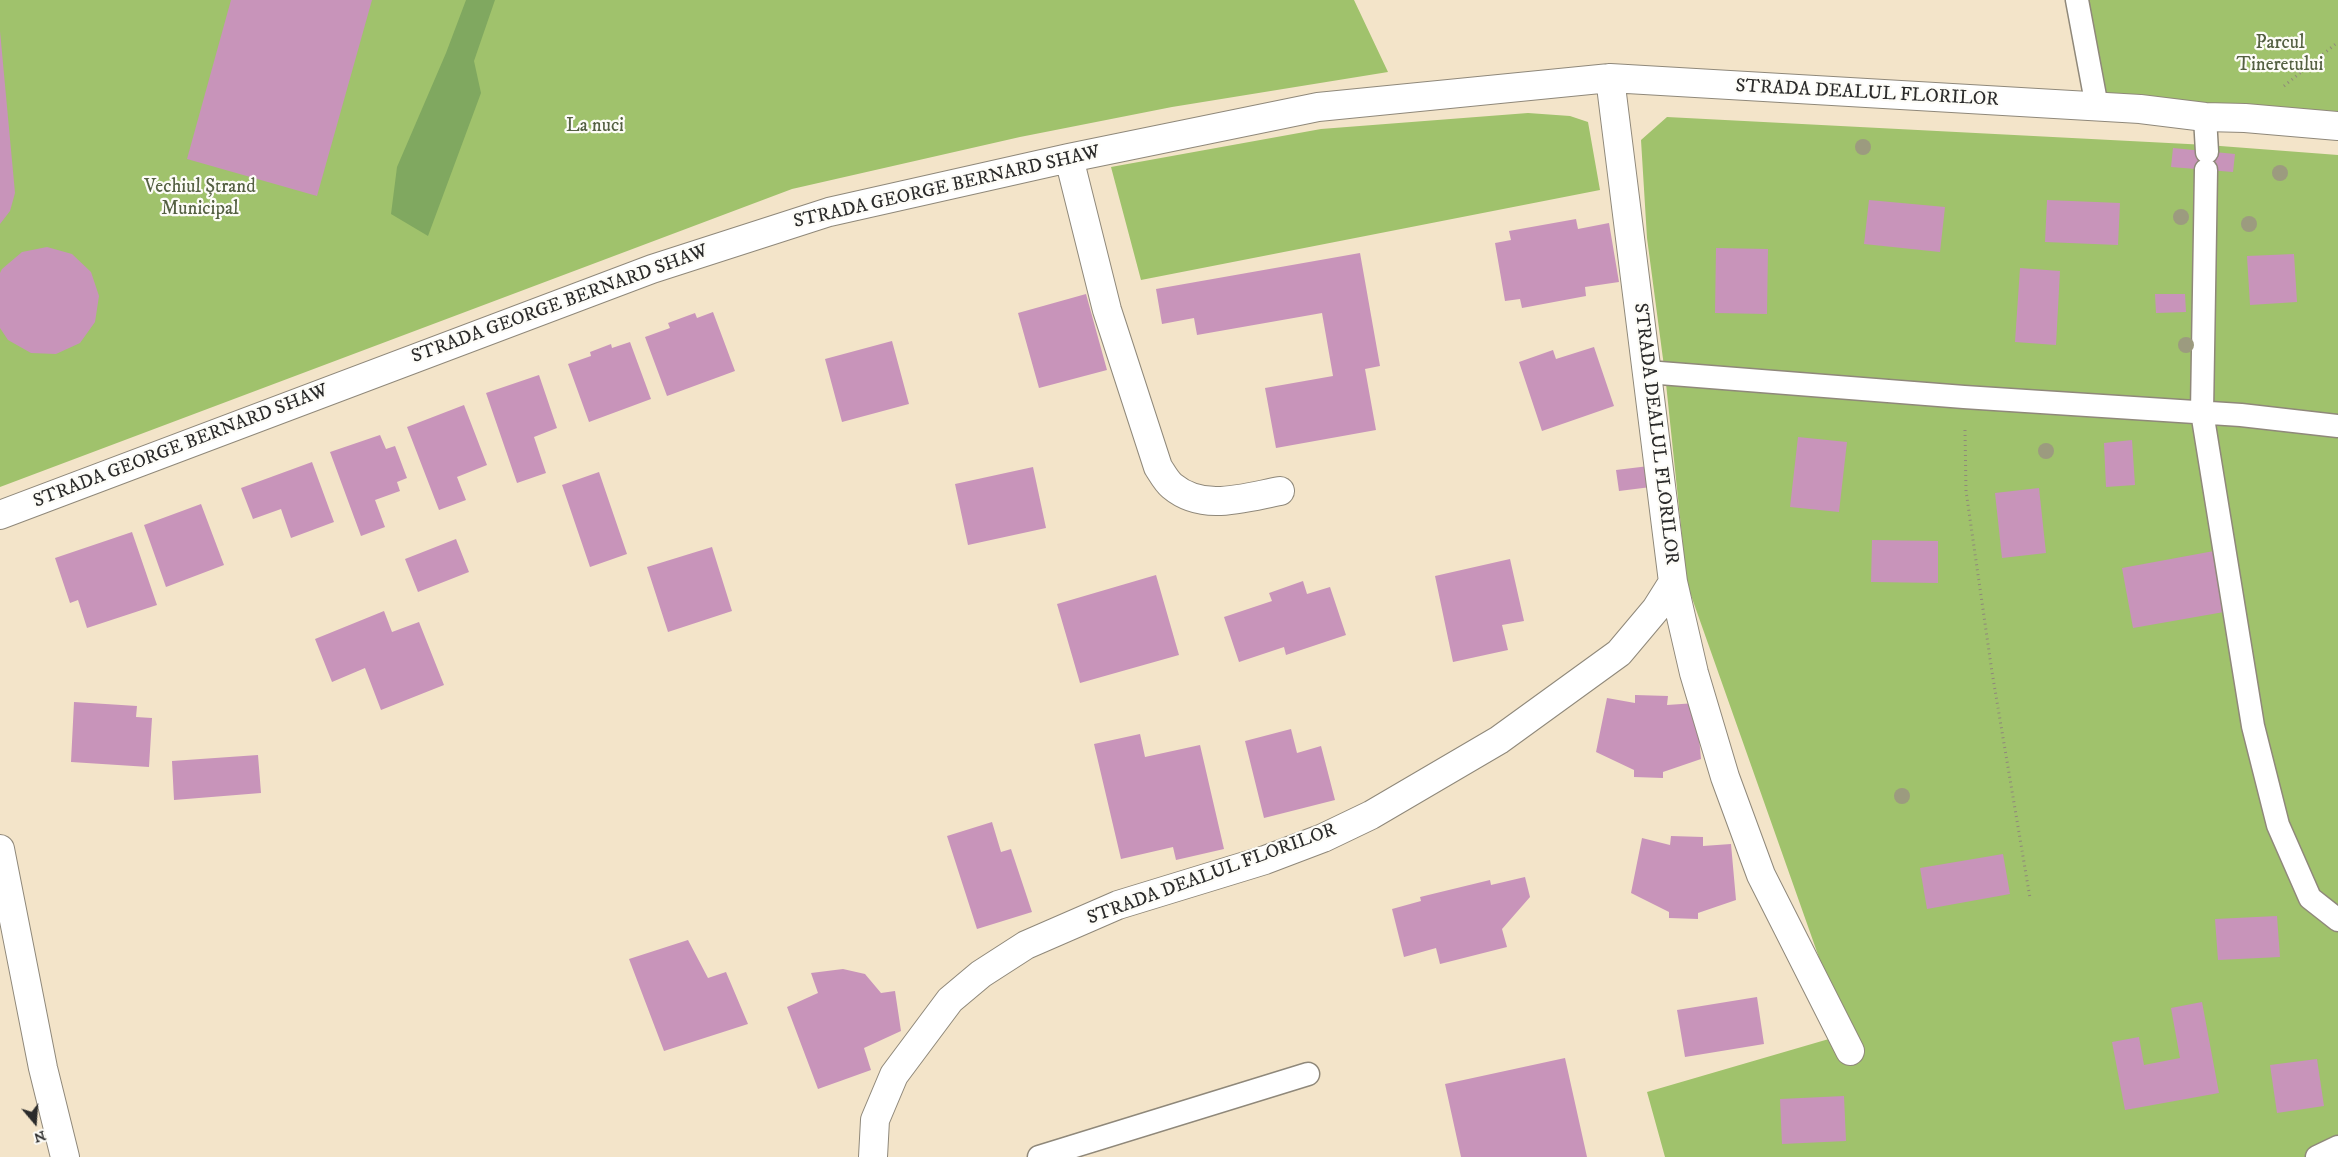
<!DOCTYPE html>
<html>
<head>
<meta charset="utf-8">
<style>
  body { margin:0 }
  #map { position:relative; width:2338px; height:1157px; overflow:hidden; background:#f3e4c9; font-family:"IM FELL DW Pica",serif }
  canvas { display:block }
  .north { position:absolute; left:10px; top:1097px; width:50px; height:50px; -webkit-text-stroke:4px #fdfcf7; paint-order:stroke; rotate:162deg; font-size:14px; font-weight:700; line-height:20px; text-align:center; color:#2b2b2b }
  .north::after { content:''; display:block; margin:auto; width:18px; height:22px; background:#2b2b2b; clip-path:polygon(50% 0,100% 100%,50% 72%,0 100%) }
</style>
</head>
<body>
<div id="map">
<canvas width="2338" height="1157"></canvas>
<div class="north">N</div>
</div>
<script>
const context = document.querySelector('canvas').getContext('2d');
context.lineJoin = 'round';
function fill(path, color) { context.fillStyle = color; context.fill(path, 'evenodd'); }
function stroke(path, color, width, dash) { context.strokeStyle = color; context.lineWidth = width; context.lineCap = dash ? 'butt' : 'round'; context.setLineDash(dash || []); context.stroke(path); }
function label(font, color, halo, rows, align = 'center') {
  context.font = font + ' "IM FELL DW Pica",serif'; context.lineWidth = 4.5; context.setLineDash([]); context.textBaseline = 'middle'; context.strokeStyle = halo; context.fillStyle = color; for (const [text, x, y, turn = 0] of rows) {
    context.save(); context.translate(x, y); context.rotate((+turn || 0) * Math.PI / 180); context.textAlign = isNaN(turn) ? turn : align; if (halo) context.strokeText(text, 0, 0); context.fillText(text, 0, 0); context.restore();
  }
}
const green = new Path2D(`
  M0,0H1354L1388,72L1172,107L1020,137L792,189L0,487Z
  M2074,0H2338V111L2097,107Z
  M1528,113L1570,116L1588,122L1600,190L1141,280L1111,167L1321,129Z
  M1667,117L2207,145L2338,155V1157H1665L1647,1092L1846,1034L1687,584L1665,374L1647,238L1641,140Z`);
const forest = new Path2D(`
  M466,0H495L474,61L481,93L428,236L391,214L397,167L446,53Z`);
const building = new Path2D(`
  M231,0H372L317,196L187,159Z
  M0,31L15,193L10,211L0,224Z
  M2173,148L2235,154L2233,172L2171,167Z
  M1869,200L1945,207L1940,252L1864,244Z
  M2047,200L2120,203L2118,245L2045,242Z
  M1576,219L1578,229L1609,223L1619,282L1585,287L1586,296L1522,308L1520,299L1505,301L1495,243L1511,240L1509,231Z
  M47,247L72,254L91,272L99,296L95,322L80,343L56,354L31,353L8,340L0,328V273L2,269L22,252Z
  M1716,248L1768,249L1767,314L1715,313Z
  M1360,253L1380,366L1365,369L1376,430L1276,448L1265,388L1333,376L1322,313L1197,335L1194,318L1162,324L1156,289Z
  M2294,254L2297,302L2250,305L2247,256Z
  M2020,268L2060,271L2056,345L2015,342Z
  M1086,294L1107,370L1039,388L1018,313Z
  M2155,294H2185L2186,312L2156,313Z
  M713,312L735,371L667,396L645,337L670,328L668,323L695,313L697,318Z
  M892,341L909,404L842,422L825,359Z
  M630,342L651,399L589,422L568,364L591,356L590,352L611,344L612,348Z
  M1594,347L1614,406L1542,431L1519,362L1553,350L1556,359Z
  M539,375L557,428L534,437L546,473L517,483L486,393Z
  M464,405L487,465L457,477L466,500L439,510L407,427Z
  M380,435L386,449L395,446L407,478L397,482L400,491L375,500L385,527L361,536L330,452Z
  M1798,437L1847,442L1839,512L1790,507Z
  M2132,440L2135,485L2106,487L2104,443Z
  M312,462L334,522L291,538L281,509L253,519L241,488Z
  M1649,466L1651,487L1619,491L1616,470Z
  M1033,467L1046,528L968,545L955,484Z
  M599,472L627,554L590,567L562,485Z
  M2039,488L2046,553L2002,558L1995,493Z
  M201,504L224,565L166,587L144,525Z
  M132,532L157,605L87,628L78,600L70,603L55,558Z
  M456,539L469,572L418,592L405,559Z
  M1872,540L1938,541V583L1871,582Z
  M712,547L732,611L668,632L647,567Z
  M2214,551L2224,612L2133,628L2122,568Z
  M1510,559L1524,621L1502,625L1508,650L1453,662L1435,576Z
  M1156,575L1179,655L1080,683L1057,604Z
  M1303,581L1307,594L1330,587L1346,635L1286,655L1284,647L1239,662L1224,617L1272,601L1269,593Z
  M384,611L392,632L419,622L444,685L381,710L365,668L332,682L315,639Z
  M1635,695L1668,696L1667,705L1696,703L1701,759L1663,772V778L1634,777V770L1596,752L1607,698L1635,703Z
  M74,702L137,706L136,717L152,718L149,767L71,762Z
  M1291,729L1297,753L1321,746L1335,800L1264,818L1245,741Z
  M1140,734L1145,757L1200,745L1224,849L1176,860L1173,847L1121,859L1094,744Z
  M258,755L261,793L174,800L172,761Z
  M992,822L1001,852L1011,849L1032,912L977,929L947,836Z
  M1671,836L1703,837V846L1731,844L1736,900L1698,913V919L1669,918V912L1631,893L1642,838L1670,845Z
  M2003,854L2010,894L1927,909L1920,868Z
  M1525,877L1530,897L1502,929L1507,947L1440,964L1436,948L1404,957L1392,909L1421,901L1420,897L1490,880L1491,885Z
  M2277,916L2280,957L2218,960L2215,919Z
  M688,940L708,978L726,972L748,1024L664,1051L629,959Z
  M843,969L865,974L881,993L895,991L901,1031L864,1048L871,1070L818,1089L787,1007L818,993L811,973Z
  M1757,997L1764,1044L1685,1057L1677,1010Z
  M2202,1002L2219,1093L2125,1110L2112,1042L2139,1037L2144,1065L2180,1058L2171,1008Z
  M1565,1058L1587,1157H1461L1445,1084Z
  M2317,1059L2324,1106L2277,1113L2270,1065Z
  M1844,1096L1846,1141L1782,1144L1780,1099Z`);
const path = new Path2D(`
  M2284,86L2338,42
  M1965,430L1966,491L1992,672L2030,898`);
const service = new Path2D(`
  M2077,0L2097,107
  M2205,117L2207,152
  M2206,170L2202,412L2253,726L2278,825L2310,898L2338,920
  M1647,372L1964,397L2241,415L2338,426
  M1039,1157L1308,1074
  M2317,1157L2338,1147`);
const minor = new Path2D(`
  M1069,158L1107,310L1158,467C1162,473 1166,481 1172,486C1203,512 1243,498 1280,491
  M0,515L652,269L829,212L1069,158L1318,107L1610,78L2140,109L2205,117L2245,118L2338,126
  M1673,582L1694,673L1725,777L1761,875L1850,1051
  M0,849L43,1068L65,1157
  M873,1157L875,1120L894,1075L950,1000L981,974L1026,945L1118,905L1265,860L1323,838L1371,815L1499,740L1619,653L1656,609L1673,582L1610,78`);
const trees = [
  [1863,147],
  [2280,173],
  [2181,217],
  [2249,224],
  [2186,345],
  [2046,451],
  [1902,796]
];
const parkNames = [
  ["Parcul",2280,44],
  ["Tineretului",2280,66],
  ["La nuci",595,127],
  ["Vechiul Ștrand",200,188],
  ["Municipal",200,210]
];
const streetNames = [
  ["STRADA DEALUL FLORILOR",1867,94,3],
  ["STRADA GEORGE BERNARD SHAW",947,188,-13],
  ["STRADA GEORGE BERNARD SHAW",560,305,-20],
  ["STRADA DEALUL FLORILOR",1655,434,83],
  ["STRADA GEORGE BERNARD SHAW",181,447,-21],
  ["STRADA DEALUL FLORILOR",1212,875,-20]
];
fill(green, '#a0c26c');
fill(forest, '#80a860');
fill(building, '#c894ba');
stroke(service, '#8f887a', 25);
stroke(minor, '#8f887a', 30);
stroke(path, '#8f887a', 3, [1, 4]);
stroke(service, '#fff', 22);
stroke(minor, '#fff', 28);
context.fillStyle = '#9c9b7f';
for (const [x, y] of trees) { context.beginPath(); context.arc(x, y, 8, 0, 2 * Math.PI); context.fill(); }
label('19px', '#546042', '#fdfcf7', parkNames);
label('19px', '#2b2b2b', '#fdfcf7', streetNames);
</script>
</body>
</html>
